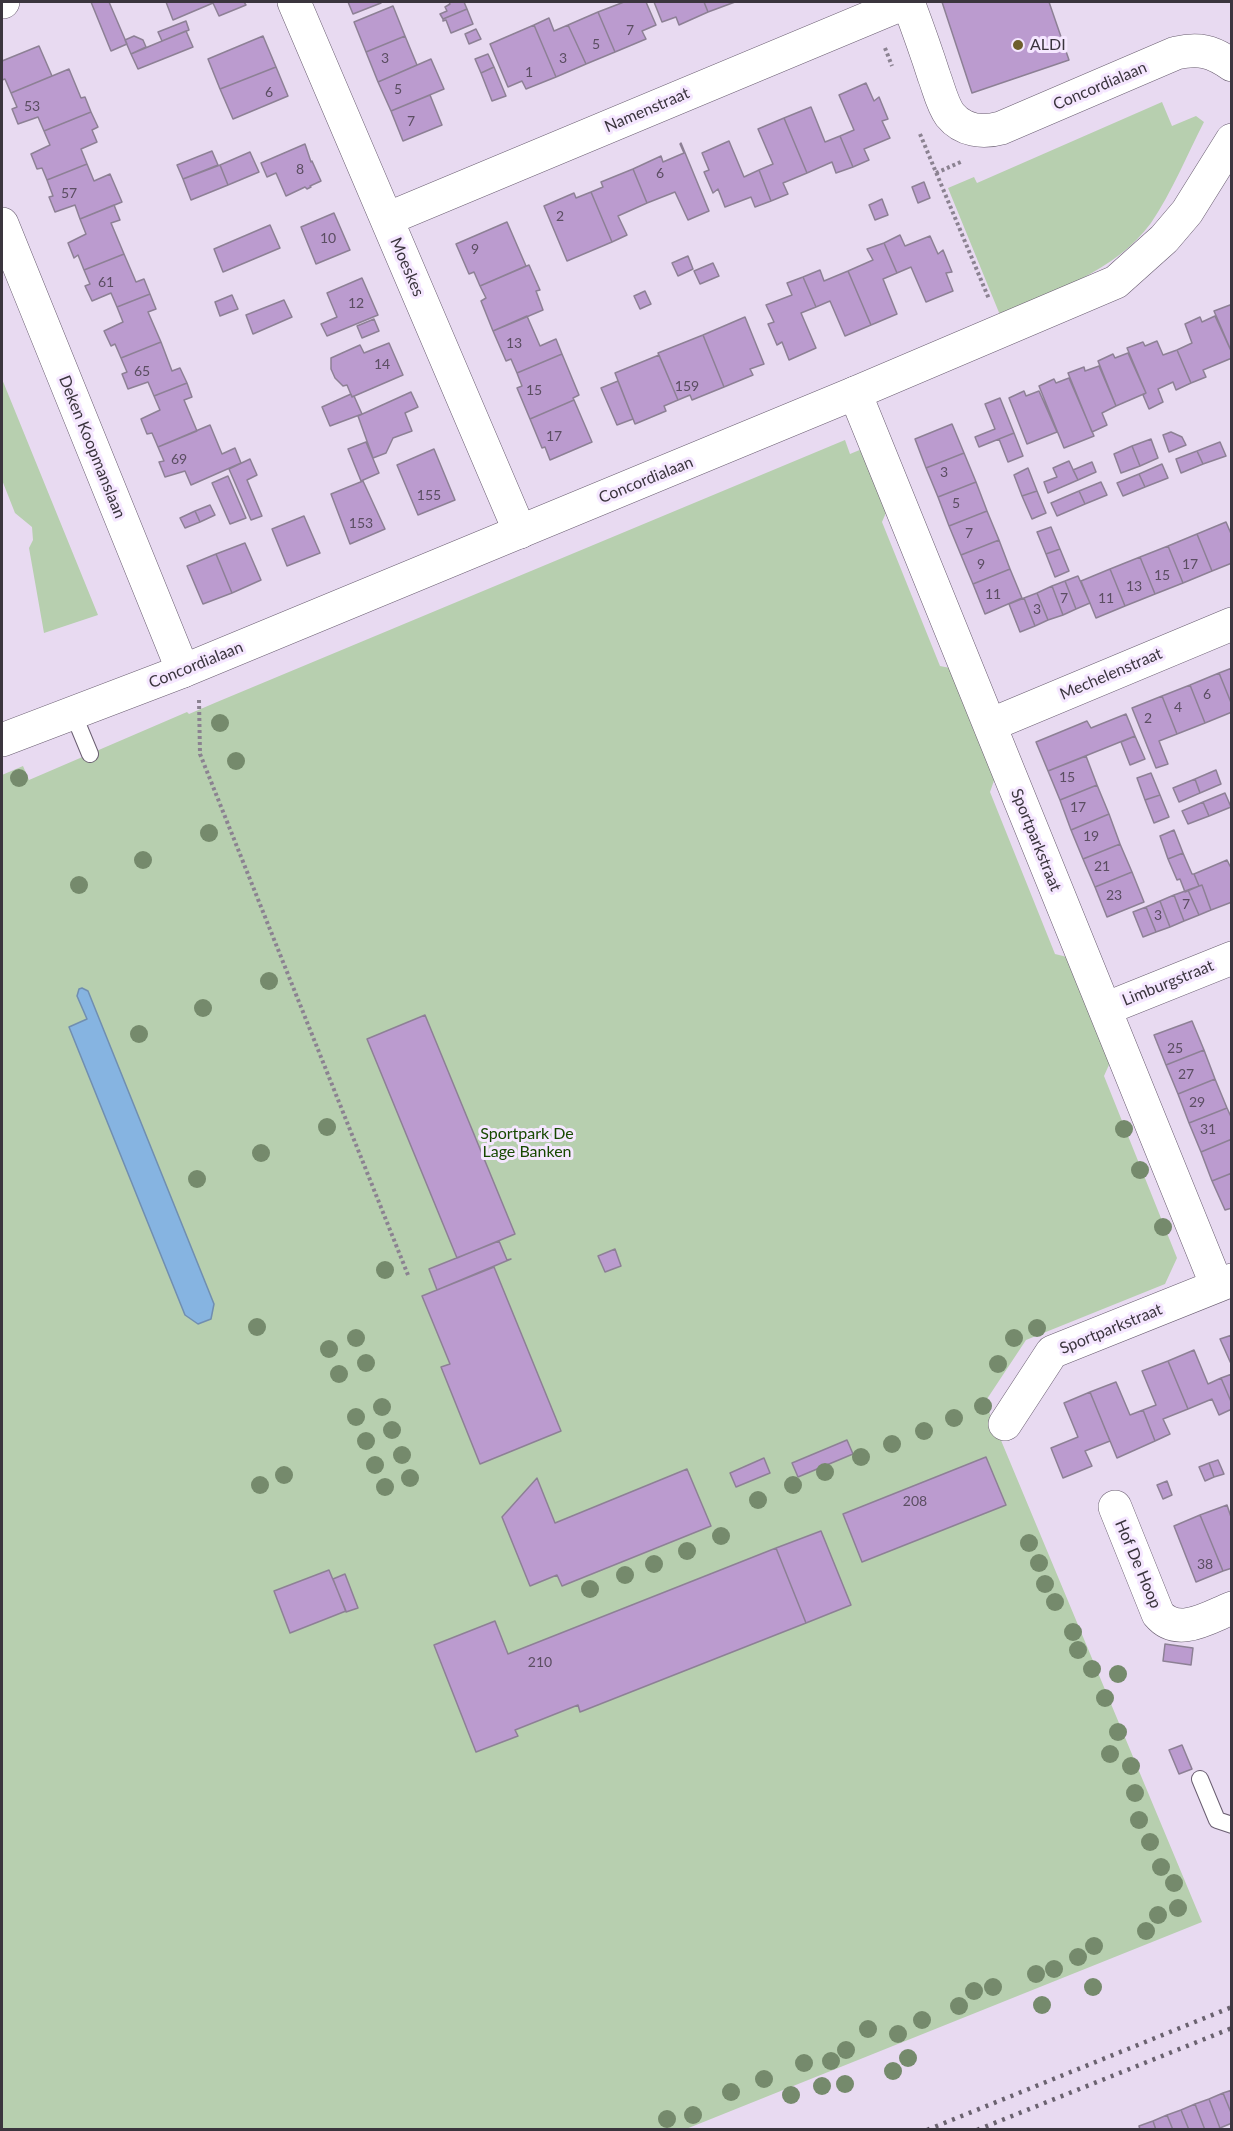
<!DOCTYPE html>
<html>
<head>
<meta charset="utf-8">
<style>
  body { margin:0 }
  #map { position:relative; width:1233px; height:2131px; overflow:hidden; background:#e8daf1; font-family:Lato,sans-serif }
  canvas { display:block }
  .frame { position:absolute; inset:0; border:3px solid #3b353e; pointer-events:none }
</style>
</head>
<body>
<div id="map">
<canvas width="1233" height="2131"></canvas>
<div class="frame"></div>
</div>
<script>
const context = document.querySelector('canvas').getContext('2d');
context.lineJoin = 'round';
function fill(path, color) { context.fillStyle = color; context.fill(path, 'evenodd'); }
function stroke(path, color, width, dash) { context.strokeStyle = color; context.lineWidth = width; context.lineCap = dash ? 'butt' : 'round'; context.setLineDash(dash || []); context.stroke(path); }
function label(font, color, halo, rows, align = 'center') {
  context.font = font + ' Lato,sans-serif'; context.lineWidth = 6; context.setLineDash([]); context.textBaseline = 'middle'; context.strokeStyle = halo; context.fillStyle = color; for (const [text, x, y, turn = 0] of rows) {
    context.save(); context.translate(x, y); context.rotate((+turn || 0) * Math.PI / 180); context.textAlign = isNaN(turn) ? turn : align; if (halo) context.strokeText(text, 0, 0); context.fillText(text, 0, 0); context.restore();
  }
}
const green = new Path2D(`
  M1162,102L1172,126L1196,116L1204,122C1187,155 1172,192 1151,223C1115,272 1053,291 1000,315L948,188L974,177L977,183Z
  M2,379L98,615L44,633L29,548L33,540L32,527L15,513L2,480Z
  M845,440L850,454L862,449L891,501L882,522L940,666L955,669L997,772L990,792L1055,954L1071,958L1112,1058L1104,1076L1177,1258L1165,1284L1026,1340L985,1402L1202,1922L686,2129L2,2130V775L23,766L29,780L187,712L189,714L217,702Z`);
const water = new Path2D(`
  M82,988L88,991L214,1304L211,1319L198,1324L185,1315L69,1027L87,1019L77,996L79,989Z`);
const building = new Path2D(`
  M91,2H109L127,44L111,51Z
  M166,2H244L246,5L219,16L213,3L173,20Z
  M348,2H381V3L353,14Z
  M449,2H464L467,9L443,19L440,14L447,11L445,7L450,4Z
  M624,2H646L656,25L642,31L646,39L615,52L598,12Z
  M654,2H704L708,12L679,25L676,17L662,22Z
  M704,2H735L708,12Z
  M942,2H1049L1069,60L972,93Z
  M393,6L405,36L366,52L354,22Z
  M467,9L473,24L451,33L446,20L443,21V19Z
  M598,12L615,52L586,64L568,25Z
  M549,18L554,31L568,25L586,64L556,77L534,25Z
  M186,21L189,30L162,41L158,32Z
  M534,25L556,77L526,89L522,81L508,87L490,44Z
  M476,29L481,39L469,44L465,34Z
  M186,31L193,47L138,69L131,54Z
  M134,36L143,40L146,47L131,54L125,40Z
  M263,36L276,67L220,89L208,59Z
  M405,36L417,65L378,82L366,52Z
  M39,46L52,76L11,93L5,79L2,80V61Z
  M488,54L494,67L481,73L475,59Z
  M431,59L444,89L391,111L378,82Z
  M276,67L288,96L233,119L220,89Z
  M494,67L506,96L492,101L481,73Z
  M69,69L81,98L85,97L91,112L44,131L38,117L18,124L12,109L17,107L11,93Z
  M866,83L874,101L879,97L888,119L882,121L890,138L864,149L869,160L853,167L840,136L854,130L839,95Z
  M430,95L442,125L403,141L391,111Z
  M811,107L825,142L840,136L853,167L836,173L832,162L807,173L784,118Z
  M91,112L98,127L92,130L97,142L81,149L87,164L47,180L42,168L37,169L31,154L50,145L44,131Z
  M784,118L807,173L783,183L788,194L771,201L759,170L773,164L758,129Z
  M729,141L744,177L759,170L771,201L755,207L751,197L725,207L718,189L713,193L704,172L709,170L702,153Z
  M681,143L709,211L688,220L675,192L647,203L633,169L661,156L663,162L684,153L680,144Z
  M305,144L311,162L312,161L321,181L310,186L311,187L307,189L305,187L286,196L276,173L267,177L261,163Z
  M212,151L218,165L183,179L177,165Z
  M250,152L259,172L228,185L220,165Z
  M87,164L94,181L110,174L122,202L80,219L75,205L55,212L49,197L53,196L47,180Z
  M220,165L228,185L191,200L183,179Z
  M633,169L647,203L618,216L627,235L612,242L591,192L603,187L601,182Z
  M924,182L930,198L918,203L912,187Z
  M591,192L612,242L567,261L544,206L574,193L576,198Z
  M882,199L888,215L875,220L869,205Z
  M114,205L120,220L111,223L124,254L84,270L78,255L74,258L68,243L86,234L80,219Z
  M334,213L350,250L316,264L301,227Z
  M507,222L526,266L480,286L474,272L469,274L456,244Z
  M270,225L280,248L223,272L214,249Z
  M900,235L905,246L930,236L938,254L943,250L952,272L946,273L953,291L926,302L911,267L897,273L884,243Z
  M884,243L897,273L883,279L897,314L871,325L848,271L873,260L867,249Z
  M124,254L136,282L144,279L150,294L117,307L111,293L92,301L85,286L90,284L84,270Z
  M688,256L693,269L678,276L672,263Z
  M713,263L719,276L700,284L694,271Z
  M529,265L540,290L536,291L543,310L493,331L481,301L486,298L480,286Z
  M820,270L824,281L848,271L871,325L845,336L830,301L816,307L803,277Z
  M803,277L816,307L801,313L816,348L789,360L782,342L777,345L768,324L774,322L766,305L792,295L787,283Z
  M362,278L378,315L327,336L321,324L337,317L327,293Z
  M645,291L651,304L640,309L634,296Z
  M150,294L156,309L148,312L161,342L121,358L115,344L111,346L104,331L123,322L117,307Z
  M232,295L238,309L220,316L215,302Z
  M284,300L292,317L253,334L246,315Z
  M1230,305L1232,309V353L1214,311Z
  M527,316L540,346L556,339L562,354L517,373L511,359L506,361L493,331Z
  M1215,316L1232,353V358L1203,370L1206,377L1191,383L1177,350L1192,343L1185,324L1200,317L1202,322Z
  M745,317L764,364L750,369L753,375L724,387L703,335Z
  M374,319L379,331L362,338L357,326Z
  M703,335L724,387L692,400L690,395L678,400L658,353Z
  M1157,341L1163,355L1177,350L1191,383L1176,390L1173,382L1158,389L1163,402L1149,409L1143,395L1146,393L1127,348L1143,342L1145,346Z
  M161,342L172,371L180,368L187,383L154,396L148,382L128,389L122,374L127,372L121,358Z
  M389,343L403,375L352,397L347,385L343,386L335,378L331,369V358L360,345L364,353Z
  M1128,353L1146,393L1116,406L1098,361L1113,354L1115,358Z
  M562,354L579,395L573,398L574,400L530,419L517,388L522,386L517,373Z
  M659,355L678,400L664,406L666,411L635,424L615,373Z
  M1099,366L1116,406L1102,413L1107,425L1092,432L1068,373L1084,367L1085,371Z
  M1069,378L1094,436L1064,448L1039,386L1054,379L1056,383Z
  M618,381L633,419L617,425L601,388Z
  M187,383L192,397L184,400L197,431L158,447L152,433L147,434L141,419L160,410L154,396Z
  M1024,391L1026,396L1039,391L1057,432L1027,444L1009,398Z
  M411,392L418,407L405,413L412,431L393,438L386,453L373,458L358,416Z
  M351,394L352,397L354,396L362,414L330,426L322,407Z
  M1000,398L1014,433L979,447L975,437L995,429L985,404Z
  M574,400L592,442L550,460L545,447L542,448L530,419Z
  M952,424L964,453L926,468L915,439Z
  M210,425L222,454L235,448L241,463L191,485L185,471L165,477L159,462L164,461L158,447Z
  M1171,432L1182,437L1186,445L1169,452L1163,435Z
  M1014,433L1023,456L1008,462L999,439Z
  M1151,439L1158,458L1140,466L1132,446Z
  M366,442L379,473L361,481L348,449Z
  M1220,442L1226,456L1203,464L1197,451Z
  M1132,446L1140,466L1121,473L1114,454Z
  M434,449L455,500L418,515L397,465Z
  M1197,451L1203,464L1181,473L1176,459Z
  M964,453L976,482L938,497L926,468Z
  M250,459L257,475L247,480L262,516L251,520L229,469Z
  M1069,461L1078,480L1048,493L1044,482L1057,477L1053,468Z
  M1092,462L1096,472L1078,480L1073,470Z
  M1162,464L1168,478L1145,487L1139,474Z
  M1028,468L1037,491L1022,496L1014,475Z
  M1139,474L1145,487L1123,496L1117,483Z
  M228,476L246,518L230,524L212,483Z
  M363,481L385,529L350,544L331,494Z
  M976,482L987,511L949,526L938,497Z
  M1101,482L1107,495L1085,504L1079,491Z
  M1037,491L1046,513L1032,519L1022,496Z
  M1079,491L1085,504L1057,516L1051,503Z
  M210,505L215,515L200,522L195,511Z
  M195,511L200,522L185,528L180,518Z
  M987,511L999,540L961,555L949,526Z
  M304,516L320,553L287,566L272,529Z
  M1226,522L1232,536V563L1212,571L1197,534Z
  M1051,527L1060,549L1046,554L1037,532Z
  M1197,534L1212,571L1183,583L1168,546Z
  M999,540L1010,569L973,584L961,555Z
  M245,543L261,580L232,593L216,554Z
  M1168,546L1183,583L1155,594L1140,557Z
  M1060,549L1069,571L1055,577L1046,554Z
  M216,554L232,593L203,604L187,566Z
  M1140,557L1155,594L1125,606L1110,569Z
  M1010,569L1022,598L985,614L973,584Z
  M1110,569L1125,606L1096,618L1081,581Z
  M1078,576L1090,603L1076,609L1065,581Z
  M1065,581L1076,609L1063,615L1052,586Z
  M1052,586L1063,615L1048,620L1037,593Z
  M1037,593L1048,620L1035,626L1024,598Z
  M1024,598L1035,626L1020,632L1009,604Z
  M1232,668V705L1219,673Z
  M1219,673L1232,705V712L1205,723L1190,685Z
  M1190,685L1205,723L1177,734L1162,696Z
  M1162,696L1177,734L1159,741L1168,764L1156,768L1132,708Z
  M1126,714L1135,736L1048,771L1036,742L1087,721L1091,728Z
  M1135,736L1145,759L1130,765L1121,742Z
  M1086,756L1097,785L1060,800L1048,771Z
  M1216,770L1221,784L1200,793L1195,779Z
  M1151,773L1160,795L1145,800L1137,778Z
  M1195,779L1200,793L1179,802L1173,788Z
  M1097,785L1109,814L1071,830L1060,800Z
  M1225,793L1231,807L1209,816L1203,802Z
  M1160,795L1169,817L1154,823L1145,800Z
  M1203,802L1209,816L1188,824L1182,811Z
  M1109,814L1120,844L1083,859L1071,830Z
  M1174,830L1183,853L1168,859L1160,836Z
  M1120,844L1132,872L1095,887L1083,859Z
  M1183,853L1192,874H1194L1199,886L1185,892L1180,879L1177,880L1168,859Z
  M1227,860L1232,870V902L1211,910L1202,885L1199,886L1194,874Z
  M1132,872L1144,902L1107,917L1095,887Z
  M1202,885L1211,910L1199,915L1188,890Z
  M1188,890L1199,915L1184,921L1174,895Z
  M1174,895L1184,921L1170,927L1160,901Z
  M1160,901L1170,927L1156,932L1146,907Z
  M1146,907L1156,932L1143,937L1133,912Z
  M425,1015L515,1234L457,1258L367,1039Z
  M1192,1021L1204,1050L1166,1065L1154,1035Z
  M1204,1050L1215,1079L1178,1094L1166,1065Z
  M1215,1079L1227,1108L1189,1123L1178,1094Z
  M1227,1108L1232,1119V1139L1201,1152L1189,1123Z
  M1232,1139V1173L1212,1181L1201,1152Z
  M1232,1173V1208L1225,1210L1212,1181Z
  M499,1241L507,1260L511,1259L437,1290L429,1269Z
  M615,1249L621,1266L605,1272L598,1256Z
  M494,1267L561,1431L480,1464L441,1367L450,1364L422,1296Z
  M1232,1335V1366L1220,1339Z
  M1194,1350L1208,1384L1221,1378L1232,1404V1409L1219,1415L1212,1399L1188,1409L1168,1361Z
  M1168,1361L1188,1409L1163,1419L1170,1434L1155,1441L1143,1410L1156,1405L1142,1371Z
  M1232,1374V1404L1221,1378Z
  M1116,1382L1130,1415L1143,1410L1155,1441L1117,1458L1090,1392Z
  M1090,1392L1110,1441L1085,1451L1092,1466L1063,1478L1051,1448L1078,1437L1064,1403Z
  M847,1440L853,1454L798,1477L792,1463Z
  M986,1457L1006,1505L862,1562L843,1514Z
  M764,1458L770,1473L736,1487L730,1473Z
  M1218,1460L1224,1474L1214,1477L1209,1463Z
  M1209,1463L1214,1477L1205,1481L1199,1467Z
  M687,1469L711,1526L562,1586L557,1575L530,1586L502,1517L537,1478L555,1523Z
  M1167,1481L1172,1495L1163,1499L1157,1485Z
  M1227,1505L1232,1520V1568L1223,1571L1200,1515Z
  M1200,1515L1223,1571L1196,1582L1174,1526Z
  M821,1531L851,1605L806,1623L776,1548Z
  M776,1548L806,1623L580,1712L578,1705L515,1730L518,1736L476,1752L434,1645L495,1621L508,1654Z
  M329,1570L346,1611L290,1633L274,1591Z
  M345,1574L358,1608L346,1612L333,1579Z
  M1165,1644L1193,1648L1191,1665L1163,1661Z
  M1182,1745L1192,1769L1179,1774L1169,1750Z
  M1232,2090V2115L1223,2093Z
  M1223,2093L1232,2115V2123L1220,2128L1209,2099Z
  M1209,2099L1220,2128L1216,2130H1205L1195,2104Z
  M1195,2104L1205,2130H1189L1181,2110Z
  M1181,2110L1189,2130H1173L1167,2115Z
  M1167,2115L1173,2130H1156L1153,2121Z
  M1153,2121L1156,2130H1140L1139,2126Z`);
const path = new Path2D(`
  M885,48L892,66
  M920,134L989,299
  M936,173L963,161
  M199,700L200,754L408,1275`);
const lane = new Path2D(`
  M73,713L90,754
  M1200,1779L1217,1820L1232,1825`);
const street = new Path2D(`
  M2,2H3
  M294,2L520,532
  M908,2C917,26 926,51 934,76C939,89 942,104 950,115C963,131 983,133 1001,128L1176,53C1199,48 1212,51 1232,65
  M387,219L907,2
  M2,224L183,671
  M855,393L1217,1286
  M990,725L1232,624
  M1105,1009L1232,958
  M1005,1424L1052,1352L1232,1280
  M1115,1507L1158,1614C1178,1638 1209,1617 1232,1608`);
const secondary = new Path2D(`
  M2,740L183,671L855,393L1116,282L1164,239L1187,212L1232,140`);
const rail = new Path2D(`
  M927,2130L1232,2007
  M977,2130L1232,2028`);
const trees = [
  [220,723],
  [236,761],
  [19,778],
  [209,833],
  [143,860],
  [79,885],
  [269,981],
  [203,1008],
  [139,1034],
  [327,1127],
  [1124,1129],
  [261,1153],
  [1140,1170],
  [197,1179],
  [1163,1227],
  [385,1270],
  [257,1327],
  [1037,1328],
  [356,1338],
  [1014,1338],
  [329,1349],
  [366,1363],
  [998,1364],
  [339,1374],
  [983,1406],
  [382,1407],
  [356,1417],
  [954,1418],
  [392,1430],
  [924,1431],
  [366,1441],
  [892,1444],
  [402,1455],
  [861,1457],
  [375,1465],
  [825,1472],
  [284,1475],
  [410,1478],
  [260,1485],
  [793,1485],
  [385,1487],
  [758,1500],
  [721,1536],
  [1029,1543],
  [687,1551],
  [1039,1563],
  [654,1564],
  [625,1575],
  [1045,1584],
  [590,1589],
  [1055,1602],
  [1073,1632],
  [1078,1650],
  [1092,1669],
  [1118,1674],
  [1105,1698],
  [1118,1732],
  [1110,1754],
  [1131,1766],
  [1135,1793],
  [1139,1820],
  [1150,1842],
  [1161,1867],
  [1174,1883],
  [1178,1908],
  [1158,1915],
  [1146,1931],
  [1094,1946],
  [1078,1957],
  [1054,1969],
  [1036,1974],
  [993,1987],
  [1093,1987],
  [974,1991],
  [1042,2005],
  [959,2006],
  [922,2020],
  [868,2029],
  [898,2034],
  [846,2050],
  [908,2058],
  [831,2061],
  [804,2063],
  [893,2071],
  [764,2079],
  [845,2084],
  [822,2086],
  [731,2092],
  [791,2095],
  [693,2115],
  [667,2119]
];
const markers = [
  [1018,45,6,"#6e5e2c"]
];
const numberNames = [
  ["7",630,30],
  ["5",596,44],
  ["3",385,58],
  ["3",563,58],
  ["1",529,72],
  ["5",398,89],
  ["6",269,92],
  ["53",32,106],
  ["7",411,121],
  ["8",300,169],
  ["6",660,173],
  ["57",69,193],
  ["2",560,216],
  ["10",328,238],
  ["9",475,249],
  ["61",106,282],
  ["12",356,303],
  ["13",514,343],
  ["14",382,364],
  ["65",142,371],
  ["159",687,386],
  ["15",534,390],
  ["17",554,436],
  ["69",179,459],
  ["3",944,472],
  ["155",429,495],
  ["5",956,503],
  ["153",361,523],
  ["7",969,533],
  ["9",981,564],
  ["17",1190,564],
  ["15",1162,575],
  ["13",1134,586],
  ["11",993,594],
  ["7",1064,598],
  ["11",1106,598],
  ["3",1037,609],
  ["6",1207,694],
  ["4",1178,707],
  ["2",1148,718],
  ["15",1067,777],
  ["17",1078,807],
  ["19",1091,836],
  ["21",1102,866],
  ["23",1114,895],
  ["7",1186,904],
  ["3",1158,915],
  ["25",1175,1048],
  ["27",1186,1074],
  ["29",1197,1102],
  ["31",1208,1129],
  ["208",915,1501],
  ["38",1205,1564],
  ["210",540,1662]
];
const poiNames = [
  ["ALDI",1030,45]
];
const streetNames = [
  ["Concordialaan",1100,86,-23],
  ["Namenstraat",647,110,-23],
  ["Moeskes",407,267,67],
  ["Deken Koopmanslaan",92,447,68],
  ["Concordialaan",646,480,-22],
  ["Concordialaan",196,665,-22],
  ["Mechelenstraat",1111,674,-23],
  ["Sportparkstraat",1036,840,68],
  ["Limburgstraat",1168,983,-22],
  ["Sportparkstraat",1111,1329,-22],
  ["Hof De Hoop",1138,1564,67]
];
const parkNames = [
  ["Sportpark De",527,1134],
  ["Lage Banken",527,1152]
];
fill(green, '#b7cfaf');
fill(water, '#86b4e1');
stroke(water, '#708eb0', 1.5);
fill(building, '#bb9bcf');
stroke(building, '#8d8095', 1.5);
stroke(lane, '#695d70', 18);
stroke(street, '#695d70', 34);
stroke(secondary, '#695d70', 34);
stroke(path, '#8b8291', 4, [3, 3]);
stroke(lane, '#fff', 16);
stroke(street, '#fff', 33);
stroke(secondary, '#fff', 33);
stroke(rail, '#6a626f', 4.5, [3, 6]);
context.fillStyle = '#758a6c';
for (const [x, y] of trees) { context.beginPath(); context.arc(x, y, 9, 0, 2 * Math.PI); context.fill(); }
for (const [x, y, r, color] of markers) { const dot = new Path2D(); dot.arc(x, y, r, 0, 2 * Math.PI); context.fillStyle = color; context.fill(dot); stroke(dot, '#f5e7ff', 2); }
label('14px', '#5b4e62', null, numberNames);
label('16px', '#3b353e', '#f5e7ff', poiNames, 'left');
label('16px', '#3b353e', '#f5e7ff', streetNames);
label('16px', '#174800', '#f5e7ff', parkNames);
</script>
</body>
</html>
